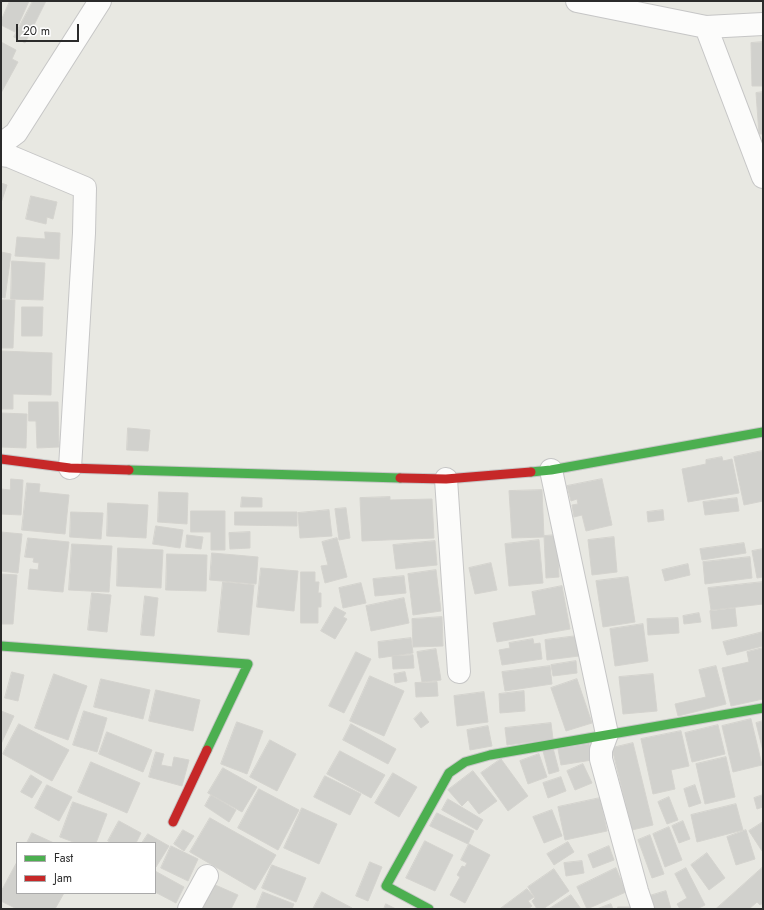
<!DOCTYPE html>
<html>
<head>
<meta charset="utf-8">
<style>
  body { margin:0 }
  #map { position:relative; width:764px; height:910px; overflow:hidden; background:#e8e8e2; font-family:Jost,sans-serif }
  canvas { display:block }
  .frame { position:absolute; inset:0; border:2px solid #2b2b2b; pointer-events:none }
  .legend { position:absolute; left:16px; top:842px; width:140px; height:52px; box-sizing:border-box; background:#fff; border:1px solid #aaa; margin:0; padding:5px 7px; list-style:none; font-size:12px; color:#2b2b2b }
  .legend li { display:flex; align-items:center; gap:8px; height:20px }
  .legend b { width:20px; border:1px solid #aaa }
  .scale { position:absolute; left:16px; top:24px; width:63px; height:18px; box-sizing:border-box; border:2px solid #2b2b2b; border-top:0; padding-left:5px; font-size:12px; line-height:14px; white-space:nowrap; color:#2b2b2b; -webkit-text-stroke:3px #fff; paint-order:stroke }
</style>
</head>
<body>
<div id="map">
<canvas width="764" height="910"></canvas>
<div class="frame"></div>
<ul class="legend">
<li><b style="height:5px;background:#4caf50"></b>Fast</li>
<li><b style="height:5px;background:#c62828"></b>Jam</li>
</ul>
<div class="scale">20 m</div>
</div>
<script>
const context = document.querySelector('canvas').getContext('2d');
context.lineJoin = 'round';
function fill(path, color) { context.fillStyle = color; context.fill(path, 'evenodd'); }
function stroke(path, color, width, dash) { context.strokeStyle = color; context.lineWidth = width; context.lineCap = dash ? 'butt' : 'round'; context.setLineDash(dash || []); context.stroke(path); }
const building = new Path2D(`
  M10,1H29L15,32L1,25V21Z
  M33,1H46L25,43L14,37Z
  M1,42L16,50L12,59L18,62L1,93Z
  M763,42V86H752L751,43Z
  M763,92V134H759L756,93Z
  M1,183L7,185L1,203Z
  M31,196L57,202L53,219L47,217L46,224L26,219Z
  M45,232L60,233L59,259L15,256L17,237L45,239Z
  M1,252L11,254L5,298L1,297Z
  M12,261L45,263L43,300L11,299Z
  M1,300H15L13,348H1Z
  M22,307H43L42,336H22Z
  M1,351L52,353L51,395L13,394V409H1Z
  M29,402H58L59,447L37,448L36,421H29Z
  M1,413L27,414L26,448L1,447Z
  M128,428L150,430L148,451L127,450Z
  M762,451L763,501L744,505L734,457Z
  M722,457L723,461L732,459L739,493L688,502L682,469L706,464V460Z
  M11,479L23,480L21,515L1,514V489L10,490Z
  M602,479L612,525L586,531L582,515L574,517L572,505L578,504L577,499L571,501L567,486Z
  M27,483L40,484L39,492L69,495L65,534L22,530Z
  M542,490L544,537L512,538L509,491Z
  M159,492L188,493L187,524L158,522Z
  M242,497L262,498V507H241Z
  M390,497V500L432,499L434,538L362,541L360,498Z
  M737,498L739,511L705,515L703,502Z
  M108,503L148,505L146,538L107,536Z
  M346,508L350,538L339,540L335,509Z
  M329,510L332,536L300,538L298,513Z
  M663,510L664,520L648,522L647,512Z
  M191,511H225V550H211V532H191Z
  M71,512L103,513L101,539L70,537Z
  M235,512H297V526L235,525Z
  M156,526L183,530L180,548L153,544Z
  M1,532L22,534L18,573L1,571Z
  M250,532V548L230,549L229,533Z
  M187,535L203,537L201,549L186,547Z
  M557,535L559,577L546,578L544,536Z
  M614,537L617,572L592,575L588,540Z
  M28,538L69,542L63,592L28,589L30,569L38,570L39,563L33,562L34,558L25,557Z
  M337,538L347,577L325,583L321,566L328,565L322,542Z
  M539,540L543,583L509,586L505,544Z
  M435,541L437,565L396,569L393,545Z
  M744,543L746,553L702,560L700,549Z
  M72,544L112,546L109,592L69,590Z
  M118,548L163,550L161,588L117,586Z
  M763,549V577L757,578L752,551Z
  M212,553L258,557L256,584L210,580Z
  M167,554L207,555L206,591L166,590Z
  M750,557L752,578L705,584L703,562Z
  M491,563L497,590L475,594L469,568Z
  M688,564L690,575L665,581L662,570Z
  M261,568L298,571L294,611L257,607Z
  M436,570L441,611L413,615L408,574Z
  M301,572H315V582H319L318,593H321V607H318V623H301Z
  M1,574L17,575L13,624H1Z
  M404,576L406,593L375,596L373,579Z
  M628,577L635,622L603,627L596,581Z
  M223,582L254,585L249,635L218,632Z
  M763,582V604L711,610L708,588Z
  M361,583L366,603L343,608L339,588Z
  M562,586L570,629L497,642L493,623L536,615L532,592Z
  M92,593L111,595L107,632L88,630Z
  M145,596L158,598L154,636L141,635Z
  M404,598L409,623L371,631L366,606Z
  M335,607L346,613L343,617L347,619L335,639L321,631Z
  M735,608L737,626L712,629L710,611Z
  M699,613L701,622L684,624L683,616Z
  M442,617L443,646L413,647L412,619Z
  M678,618L679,633L648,635L647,619Z
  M643,624L648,661L615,666L610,629Z
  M763,632V646L727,655L723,642Z
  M577,636L579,656L547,660L545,640Z
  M411,638L413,653L379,658L378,642Z
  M533,639L534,644L540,643L542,659L502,665L499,650L510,648L509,643Z
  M763,648V699L731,706L722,668L749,662L747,652Z
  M436,649L441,680L422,682L417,652Z
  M356,652L371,659L344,713L329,706Z
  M413,655L414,668L393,669L392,656Z
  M576,661L577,673L553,676L551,665Z
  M550,666L552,684L505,691L502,672Z
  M716,666L726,704L678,716L675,704L706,697L699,670Z
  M12,672L24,675L18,701L5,698Z
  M405,672L407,681L395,683L394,674Z
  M54,674L87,686L68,740L35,728Z
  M653,674L657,711L623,714L619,677Z
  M370,676L404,691L384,736L350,721Z
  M101,679L150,690L143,719L94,707Z
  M577,679L592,723L566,731L551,688Z
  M437,682L438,696L416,697L415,683Z
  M156,690L200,700L193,731L149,721Z
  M524,691L525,711L500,713L499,694Z
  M484,692L488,722L457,726L454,696Z
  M1,711L14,716L1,744Z
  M84,711L107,718L97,752L73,745Z
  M421,712L429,722L421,728L414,719Z
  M751,719L762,765L733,772L722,726Z
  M763,721V751L756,723Z
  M237,722L263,731L247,774L221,764Z
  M551,723L553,739L507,745L505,728Z
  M19,724L69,750L52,781L3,754Z
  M351,724L396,749L388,764L343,740Z
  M718,725L725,754L692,762L685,733Z
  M488,726L492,746L470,750L467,730Z
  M681,731L689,766L671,770L675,789L653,794L641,739Z
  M107,732L152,750L143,772L99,754Z
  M270,740L296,754L277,791L250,777Z
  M633,743L653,825L632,830L612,748Z
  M589,744L592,760L561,765L558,749Z
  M553,748L559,771L549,774L543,751Z
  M340,751L385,775L371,798L327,774Z
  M156,752L164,754L161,765L172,767L174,757L189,760L182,786L149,777Z
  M539,754L547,777L528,784L520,761Z
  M726,757L735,797L705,804L696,764Z
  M501,759L528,796L508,811L481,773Z
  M91,762L140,783L127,813L78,792Z
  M583,764L592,783L575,790L567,771Z
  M223,768L257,787L242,812L208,793Z
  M473,771L497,801L479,814L468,800L462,806L448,790Z
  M393,773L417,787L399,817L375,803Z
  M31,775L42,782L32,798L21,792Z
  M325,776L361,794L350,815L314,797Z
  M561,777L566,791L548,798L543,783Z
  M47,785L72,797L59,821L35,808Z
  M695,785L701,803L689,807L684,789Z
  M259,789L299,810L278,850L238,828Z
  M211,795L236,810L229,822L205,806Z
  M763,795V807L757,809L754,798Z
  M669,797L678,820L667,824L658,802Z
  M600,798L607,831L565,840L558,807Z
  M448,799L483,820L477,830L442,810Z
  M73,802L107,814L96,843H76L60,837Z
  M736,804L743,830L697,842L691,815Z
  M302,808L337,824L319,864L284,848Z
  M552,810L562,836L544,843L533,817Z
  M437,813L474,831L468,844L430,826Z
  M210,818L276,855L255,890L190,852Z
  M119,821L141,833L136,843H112L108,841Z
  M683,821L690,839L679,843L672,826Z
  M763,822V851H762L749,831Z
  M669,827L682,860L665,867L653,834Z
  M183,830L194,836L184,851L174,844Z
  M746,830L755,859L736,865L727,837Z
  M32,833L54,843H27Z
  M148,834L169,846L156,867L155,843H142Z
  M650,835L664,874L652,878L638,840Z
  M425,841L453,855L435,891L406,878Z
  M568,842L574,852L554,865L547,854Z
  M469,844L490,855L465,903L450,895L460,877L457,875L462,866L465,867L467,863L461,860Z
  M171,846L198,859L188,881L161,868Z
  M609,846L614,860L593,868L588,855Z
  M707,853L725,878L709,890L691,865Z
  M582,861L584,873L566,876L564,863Z
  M370,862L382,867L368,901L356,896Z
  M16,864L17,893H64L55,909H17L1,901V892Z
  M272,865L306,878L296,902L262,888Z
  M763,867V903L760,905L757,902L749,909H716Z
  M616,868L626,892L587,909L577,887Z
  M686,868L705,905L697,909H680L677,904L687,898L675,874Z
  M554,869L569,891L543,909H537L532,901L535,898L528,887Z
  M155,871L184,887L176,903L155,892Z
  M213,884L238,895L231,909H202Z
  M527,889L534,897L528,901L532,906L528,909H500Z
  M666,891L671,909H650L646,897Z
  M263,892L294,904L292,909H256Z
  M322,892L352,908L351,909H313Z
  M571,895L581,909H549Z
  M386,904L396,909H384Z
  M611,904L613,909H597Z
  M618,907H630V909H618Z`);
const street = new Path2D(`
  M577,1L706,27L763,24
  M706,27L763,177
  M1,143L4,142L16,133L100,1
  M1,155L9,156L85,188L84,233L70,468
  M551,470L607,734L601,750V759L637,891L643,909
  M446,479L459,672
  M189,909L207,876`);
const fast = new Path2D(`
  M129,470L400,478
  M531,472L551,470L763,432
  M1,646L248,664L207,750
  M429,909L386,886L449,773L465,762L490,755L763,708`);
const jam = new Path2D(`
  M1,459L70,468L129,470
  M400,478L446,479L531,472
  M173,822L207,750`);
fill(building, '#d1d1cd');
stroke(building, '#d4d3ce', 1);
stroke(street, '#c6c6c6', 24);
stroke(fast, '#c6c6c6', 11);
stroke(jam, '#c6c6c6', 11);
stroke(street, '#fcfcfb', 22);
stroke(fast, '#4caf50', 9);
stroke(jam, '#c62828', 9);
</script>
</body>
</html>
